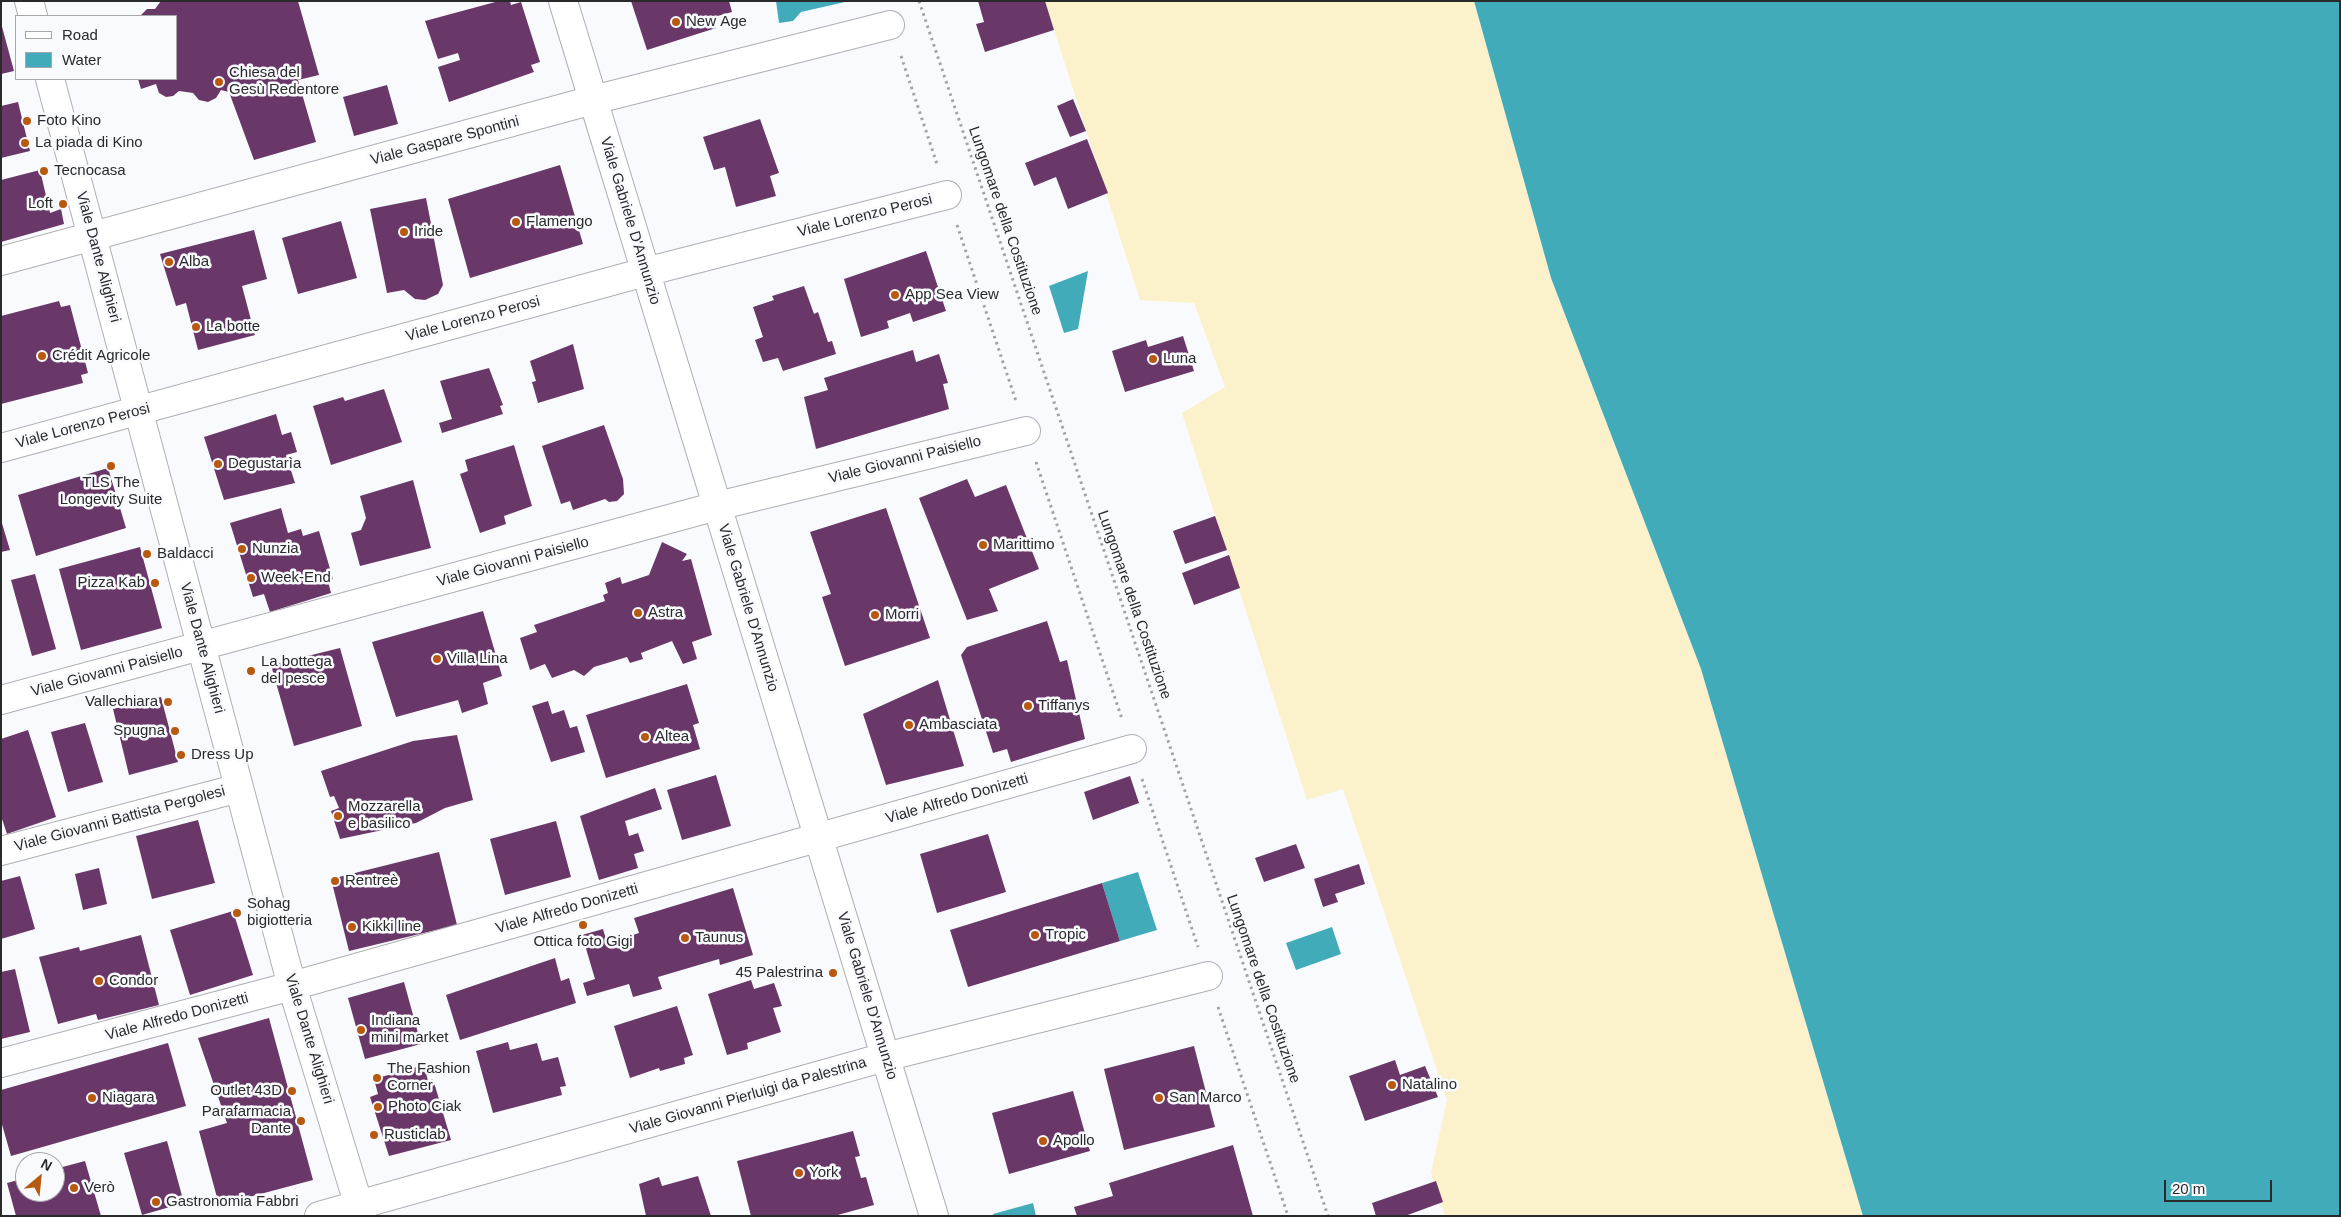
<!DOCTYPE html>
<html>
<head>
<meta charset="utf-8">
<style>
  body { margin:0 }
  #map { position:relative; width:2341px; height:1217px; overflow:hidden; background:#f9fafe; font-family:Arial,sans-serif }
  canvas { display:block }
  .frame { position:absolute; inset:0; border:2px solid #2a2a2c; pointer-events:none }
  .legend { position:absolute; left:15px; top:15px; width:162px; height:65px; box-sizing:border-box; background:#f9fafe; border:1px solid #a6a7aa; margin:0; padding:6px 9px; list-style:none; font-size:15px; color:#2a2a2c }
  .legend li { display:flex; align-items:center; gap:10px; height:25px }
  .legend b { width:25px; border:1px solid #a6a7aa }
  .north { position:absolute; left:15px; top:1152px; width:50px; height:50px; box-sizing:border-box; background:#f9fafe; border:1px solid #a6a7aa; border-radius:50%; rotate:28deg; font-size:14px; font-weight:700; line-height:20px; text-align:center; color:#2a2a2c }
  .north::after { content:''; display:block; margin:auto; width:18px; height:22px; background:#b7590e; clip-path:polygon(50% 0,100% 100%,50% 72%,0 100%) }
  .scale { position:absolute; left:2164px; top:1180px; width:108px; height:22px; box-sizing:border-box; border:2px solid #2a2a2c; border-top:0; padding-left:6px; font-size:15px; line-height:18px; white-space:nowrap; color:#2a2a2c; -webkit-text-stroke:4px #f9fafe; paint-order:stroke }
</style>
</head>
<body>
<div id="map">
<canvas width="2341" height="1217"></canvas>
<div class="frame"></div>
<ul class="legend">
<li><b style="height:6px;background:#fff"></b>Road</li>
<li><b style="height:14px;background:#41abba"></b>Water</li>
</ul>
<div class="north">N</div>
<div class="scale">20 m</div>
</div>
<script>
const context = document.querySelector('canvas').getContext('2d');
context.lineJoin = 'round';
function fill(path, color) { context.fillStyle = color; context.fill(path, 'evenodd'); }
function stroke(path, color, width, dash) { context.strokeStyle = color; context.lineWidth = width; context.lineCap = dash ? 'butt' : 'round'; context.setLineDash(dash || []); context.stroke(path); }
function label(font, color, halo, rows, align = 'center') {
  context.font = font + ' Arial,sans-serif'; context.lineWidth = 5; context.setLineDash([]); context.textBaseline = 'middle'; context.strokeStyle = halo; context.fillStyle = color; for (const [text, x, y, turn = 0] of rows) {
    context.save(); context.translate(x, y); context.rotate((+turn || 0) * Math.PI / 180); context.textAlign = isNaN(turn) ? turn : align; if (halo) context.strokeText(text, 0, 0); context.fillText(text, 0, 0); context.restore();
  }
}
const sand = new Path2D(`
  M1045,1H1474L1551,278L1701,669L1863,1216H1445L1431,1173L1447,1100L1343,789L1307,800L1182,413L1225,387L1194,303L1140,300Z`);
const water = new Path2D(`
  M776,1H845V2L801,12L793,21L779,23Z
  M1474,1H2340V1216H1863L1701,669L1551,278Z
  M1088,271L1078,329L1064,333L1049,286Z
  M1138,872L1157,930L1120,941L1102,883Z
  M1332,927L1341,954L1296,970L1286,943Z
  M1033,1203L1036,1216H994L993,1214Z`);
const building = new Path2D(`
  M161,1H298L319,75L298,80L316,142L254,160L229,92L221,90L216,98L208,102L199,100L193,93L179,91L173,96L166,97L159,93L156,84L141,89L138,79H176V16H140L147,9H155Z
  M499,1H510L511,5L521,2L540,62L531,65L534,72L449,102L438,67L460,60L458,53L438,59L425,21Z
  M631,1H729L732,12L714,17L716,28L647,50Z
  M978,1H1045L1054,30L985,52L976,24L984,22Z
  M1,23L14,71L1,74Z
  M387,85L398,124L354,136L343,97Z
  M1073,99L1086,131L1070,137L1057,106Z
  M18,102L30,151L1,158V106Z
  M760,119L779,173L770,176L776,196L736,207L725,167L714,170L703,137Z
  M1087,139L1108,193L1068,209L1056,177L1034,186L1025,163Z
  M560,165L583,244L470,278L448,199Z
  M40,170L50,213L61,209L64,224L1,242V180Z
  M426,198L443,285L438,294L425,300L415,299L404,290L387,293L370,209Z
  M341,221L357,278L298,294L282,238Z
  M254,230L267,279L242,286L255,335L198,350L186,303L176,306L160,254Z
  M926,251L946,311L913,322L910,313L887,321L889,328L861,337L844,279Z
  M804,286L814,314L818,312L828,342L832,341L836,354L783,371L778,358L763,362L755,340L763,337L753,307L774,300L772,296Z
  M59,301L61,307L70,305L88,373L81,375L83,383L1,404V316Z
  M1183,336L1194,371L1125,392L1112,351L1146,340L1148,347Z
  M573,344L584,389L538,403L532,382L536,381L530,361Z
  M913,350L916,362L939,354L948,383L943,384L949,409L816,449L804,397L828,390L824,378Z
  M489,368L503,405L500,406L503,414L442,433L439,423L452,419L440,381Z
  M384,389L402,442L331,465L313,406L343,397L345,401Z
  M276,414L282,435L291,432L297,452L286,455L295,483L224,500L204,437Z
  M604,425L623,479L624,494L617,501L609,502L605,499L573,510L570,501L561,504L542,446Z
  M514,445L532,506L504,516L506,524L480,533L460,474L468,471L465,460Z
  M108,468L126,528L36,556L18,495Z
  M967,479L975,497L1006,485L1039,569L989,589L998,611L967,620L919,498Z
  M413,480L431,548L360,566L351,533L361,530L366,518L360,496Z
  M281,508L288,533L301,529L303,536L319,531L333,579L328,581L331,593L270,612L264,594L253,597L230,523Z
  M886,508L930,638L845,666L822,597L831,594L810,532Z
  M1215,516L1227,550L1185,564L1173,531Z
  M1,520L10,550L1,552Z
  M662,542L687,554L682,561L691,559L712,635L692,642L697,659L683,664L672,641L641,653L643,659L630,663L627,657L594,667L584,676L574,670L552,678L545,664L530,670L520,638L537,632L534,625L605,601L603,595L608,593L605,583L620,577L622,584L649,575Z
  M140,547L162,628L81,650L59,569Z
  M1229,555L1240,588L1194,605L1182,573Z
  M35,574L56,649L32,656L11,580Z
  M483,611L502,676L483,683L488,704L462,713L458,700L396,717L372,642Z
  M1047,621L1060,662L1067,660L1085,739L1011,762L1007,749L993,753L961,655L967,647Z
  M340,648L362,726L294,746L271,665Z
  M938,680L964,766L886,785L863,714Z
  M687,684L699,723L693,725L700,749L606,778L586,715Z
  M161,697L178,762L129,775L113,709Z
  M548,701L552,714L564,710L570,728L577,726L585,752L551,762L532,706Z
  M85,723L103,782L68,792L51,732Z
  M28,730L56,817L7,834L1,816V739Z
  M457,735L473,800L445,808L416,823L340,839L331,811L339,808L334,796L330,797L321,771L413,741Z
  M716,775L731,826L682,840L667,790Z
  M1130,776L1139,803L1093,820L1084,792Z
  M655,788L662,809L625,821L629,836L638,833L644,851L634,854L638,868L599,880L580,816Z
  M198,820L215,883L152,899L136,836Z
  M556,821L571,877L505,895L490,839Z
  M988,834L1006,892L937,913L920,854Z
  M1296,844L1305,868L1264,882L1255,858Z
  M439,852L457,925L349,951L331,879Z
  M1359,864L1365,884L1335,894L1338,902L1323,907L1314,879Z
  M99,868L107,904L83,910L75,874Z
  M20,876L35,929L1,939V881Z
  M1102,883L1120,941L968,987L950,930Z
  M733,888L753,955L720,965L719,959L658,977L662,989L633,997L629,984L587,996L583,983L595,979L582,935L603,929L607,943L639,933L634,918Z
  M233,911L253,975L190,995L170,930Z
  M141,935L159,1005L98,1020L96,1014L58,1024L39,957L79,947L80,951Z
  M555,958L561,981L569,978L576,1003L460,1040L446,995Z
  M15,969L30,1032L1,1039V972Z
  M751,980L754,989L774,983L782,1006L773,1008L781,1032L747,1043L748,1049L727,1055L708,994Z
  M404,982L421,1044L365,1059L348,998Z
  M677,1006L693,1055L684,1058L685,1064L660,1071L659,1068L630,1078L614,1026Z
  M269,1018L313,1180L219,1205L199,1131L227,1123L198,1038Z
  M508,1042L510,1050L537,1043L542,1061L558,1057L566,1086L560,1087L562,1095L493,1113L476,1051Z
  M168,1043L186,1106L11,1156L1,1121V1090Z
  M1194,1046L1215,1127L1124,1150L1104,1069Z
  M1395,1060L1400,1075L1425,1066L1438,1097L1365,1121L1349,1076Z
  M424,1065L428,1081L433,1079L451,1140L389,1156L370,1097L378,1094L374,1079Z
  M1073,1091L1090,1151L1009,1174L992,1113Z
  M853,1131L860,1156L855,1157L861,1178L866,1177L874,1205L834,1216H751L737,1161Z
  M167,1141L184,1203L142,1215L124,1153Z
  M1233,1145L1253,1216H1077L1074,1207L1113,1196L1109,1183Z
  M85,1161L101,1216H16L7,1183L25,1178V1192H55V1169Z
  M698,1176L711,1216H646L639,1184L659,1177L662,1186Z
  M1436,1181L1443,1202L1405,1216H1376L1372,1203Z`);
const path = new Path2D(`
  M919,1L1328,1216
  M901,56L937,164
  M957,225L1016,401
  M1036,462L1122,719
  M1142,779L1198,947
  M1218,1007L1288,1216`);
const minor = new Path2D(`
  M29,1L33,16
  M563,1L934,1216
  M50,79L292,986L362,1216
  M1,261L593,100L890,25
  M1,448L645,272L947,195
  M1,700L717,506L1026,431
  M1,851L239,788
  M1,1063L292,986L1132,749
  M319,1216L885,1057L1208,976`);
const markers = [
  [676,22,5,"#b7590e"],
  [219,82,5,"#b7590e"],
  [27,121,5,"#b7590e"],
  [25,143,5,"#b7590e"],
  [44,171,5,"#b7590e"],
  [63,204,5,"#b7590e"],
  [516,222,5,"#b7590e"],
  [404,232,5,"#b7590e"],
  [169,262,5,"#b7590e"],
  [895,295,5,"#b7590e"],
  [196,327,5,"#b7590e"],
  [42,356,5,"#b7590e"],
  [1153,359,5,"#b7590e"],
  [218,464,5,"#b7590e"],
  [111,466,5,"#b7590e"],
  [983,545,5,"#b7590e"],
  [242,549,5,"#b7590e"],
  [147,554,5,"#b7590e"],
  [251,578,5,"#b7590e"],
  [155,583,5,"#b7590e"],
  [638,613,5,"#b7590e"],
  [875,615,5,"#b7590e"],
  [437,659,5,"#b7590e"],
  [251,671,5,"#b7590e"],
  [168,702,5,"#b7590e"],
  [1028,706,5,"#b7590e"],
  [909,725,5,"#b7590e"],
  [175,731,5,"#b7590e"],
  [645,737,5,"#b7590e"],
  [181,755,5,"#b7590e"],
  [338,816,5,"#b7590e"],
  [335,881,5,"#b7590e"],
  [237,913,5,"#b7590e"],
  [583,925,5,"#b7590e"],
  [352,927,5,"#b7590e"],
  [1035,935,5,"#b7590e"],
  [685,938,5,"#b7590e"],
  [833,973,5,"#b7590e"],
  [99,981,5,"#b7590e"],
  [361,1030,5,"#b7590e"],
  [377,1078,5,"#b7590e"],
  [1392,1085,5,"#b7590e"],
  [292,1091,5,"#b7590e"],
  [92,1098,5,"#b7590e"],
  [1159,1098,5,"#b7590e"],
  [378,1107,5,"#b7590e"],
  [301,1121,5,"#b7590e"],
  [374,1135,5,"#b7590e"],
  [1043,1141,5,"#b7590e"],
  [799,1173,5,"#b7590e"],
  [74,1188,5,"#b7590e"],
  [156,1202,5,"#b7590e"]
];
const poiNames = [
  ["New Age",686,22],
  ["Chiesa del",229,73],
  ["Gesù Redentore",229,90],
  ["Foto Kino",37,121],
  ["La piada di Kino",35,143],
  ["Tecnocasa",54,171],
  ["Loft",53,204,"right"],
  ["Flamengo",526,222],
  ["Iride",414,232],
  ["Alba",179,262],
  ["App Sea View",905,295],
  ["La botte",206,327],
  ["Crédit Agricole",52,356],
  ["Luna",1163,359],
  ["Degustarìa",228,464],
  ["TLS The",111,483,"center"],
  ["Longevity Suite",111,500,"center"],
  ["Marittimo",993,545],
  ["Nunzia",252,549],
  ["Baldacci",157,554],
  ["Week-End",261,578],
  ["Pizza Kab",145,583,"right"],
  ["Astra",648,613],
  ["Morri",885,615],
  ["Villa Lina",447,659],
  ["La bottega",261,662],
  ["del pesce",261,679],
  ["Vallechiara",158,702,"right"],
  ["Tiffanys",1038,706],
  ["Ambasciata",919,725],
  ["Spugna",165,731,"right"],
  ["Altea",655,737],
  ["Dress Up",191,755],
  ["Mozzarella",348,807],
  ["e basilico",348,824],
  ["Rentreè",345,881],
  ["Sohag",247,904],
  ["bigiotteria",247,921],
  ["Kikki line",362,927],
  ["Tropic",1045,935],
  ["Taunus",695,938],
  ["Ottica foto Gigi",583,942,"center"],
  ["45 Palestrina",823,973,"right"],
  ["Condor",109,981],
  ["Indiana",371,1021],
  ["mini market",371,1038],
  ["The Fashion",387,1069],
  ["Corner",387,1086],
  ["Natalino",1402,1085],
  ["Outlet 43D",282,1091,"right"],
  ["Niagara",102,1098],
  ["San Marco",1169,1098],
  ["Photo Ciak",388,1107],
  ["Parafarmacia",291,1112,"right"],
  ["Dante",291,1129,"right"],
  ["Rusticlab",384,1135],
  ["Apollo",1053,1141],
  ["York",809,1173],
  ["Verò",84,1188],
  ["Gastronomia Fabbri",166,1202]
];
const streetNames = [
  ["Viale Gaspare Spontini",445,141,-15],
  ["Viale Lorenzo Perosi",865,216,-14],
  ["Viale Gabriele D'Annunzio",630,221,73],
  ["Lungomare della Costituzione",1005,221,71],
  ["Viale Dante Alighieri",98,257,75],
  ["Viale Lorenzo Perosi",473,319,-15],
  ["Viale Lorenzo Perosi",83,426,-15],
  ["Viale Giovanni Paisiello",905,460,-14],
  ["Viale Giovanni Paisiello",513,562,-15],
  ["Lungomare della Costituzione",1134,605,71],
  ["Viale Gabriele D'Annunzio",748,608,73],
  ["Viale Dante Alighieri",202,648,75],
  ["Viale Giovanni Paisiello",107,672,-15],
  ["Viale Alfredo Donizetti",957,799,-16],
  ["Viale Giovanni Battista Pergolesi",120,819,-15],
  ["Viale Alfredo Donizetti",567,909,-16],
  ["Lungomare della Costituzione",1263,989,71],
  ["Viale Gabriele D'Annunzio",867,996,73],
  ["Viale Alfredo Donizetti",177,1017,-15],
  ["Viale Dante Alighieri",309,1039,73],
  ["Viale Giovanni Pierluigi da Palestrina",748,1096,-16]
];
fill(sand, '#fbf1cb');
fill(water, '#41abba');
fill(building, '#693869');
stroke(minor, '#aeafb2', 30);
stroke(path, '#a2a3a6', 3, [2.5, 4]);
stroke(minor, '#fff', 28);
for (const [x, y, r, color] of markers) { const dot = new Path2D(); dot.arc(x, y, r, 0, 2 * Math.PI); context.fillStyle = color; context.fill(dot); stroke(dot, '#f9fafe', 2); }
label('15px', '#2a2a2c', '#f9fafe', poiNames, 'left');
label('15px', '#2a2a2c', '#f9fafe', streetNames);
</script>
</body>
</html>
